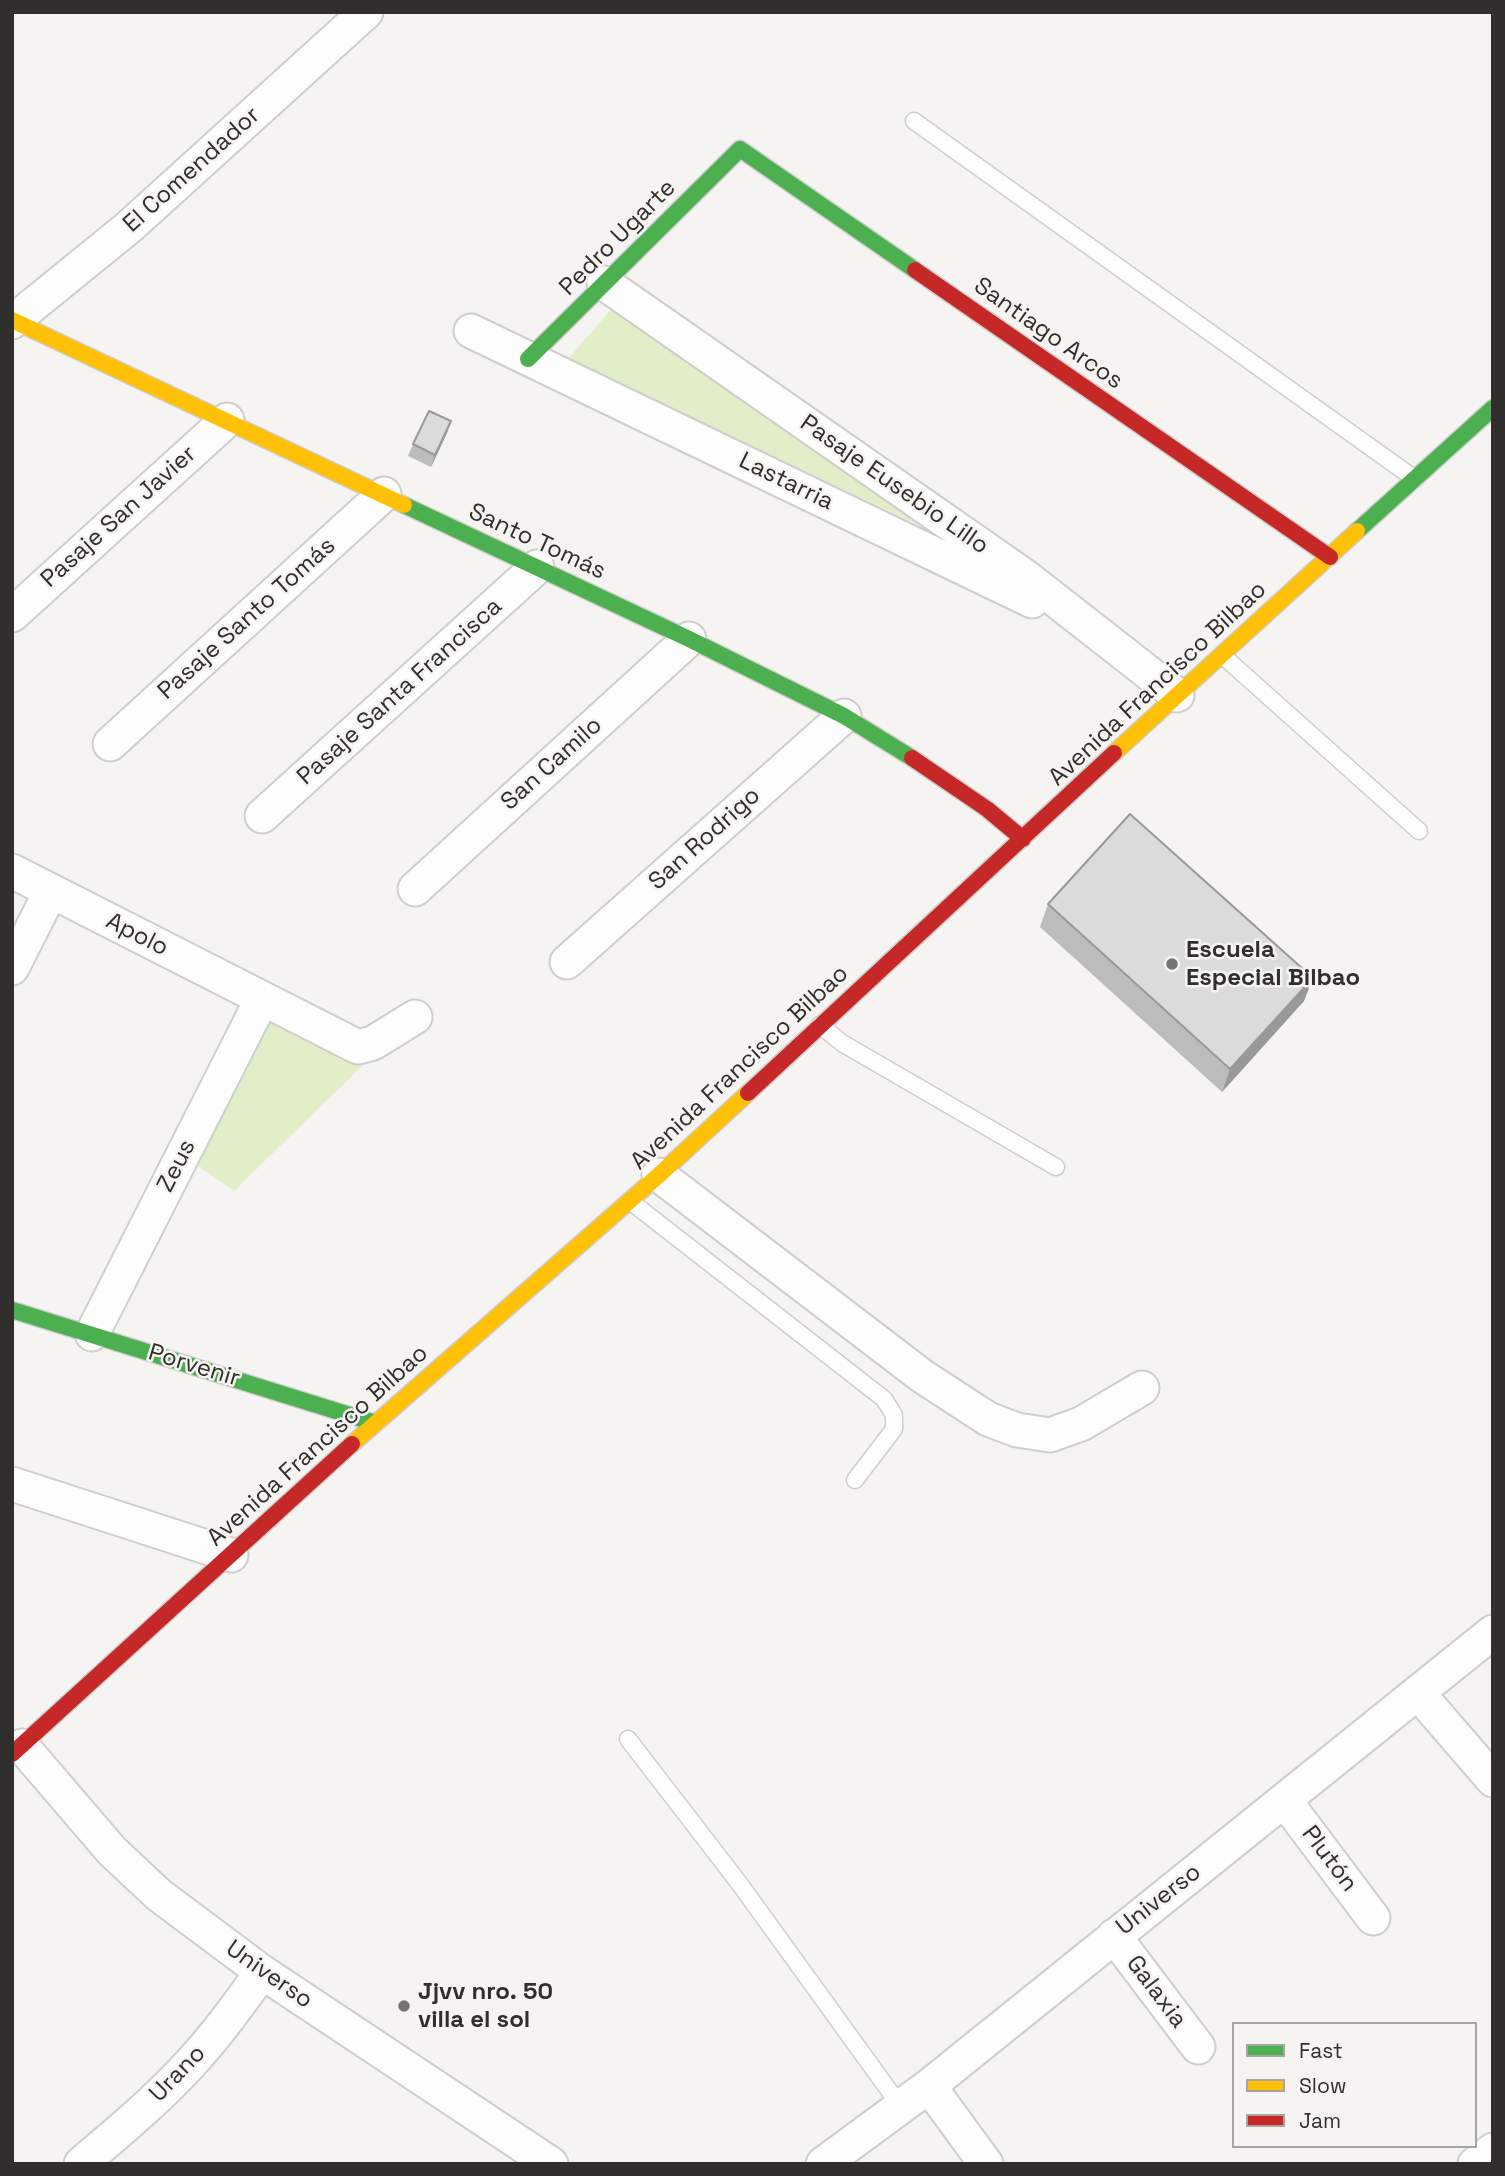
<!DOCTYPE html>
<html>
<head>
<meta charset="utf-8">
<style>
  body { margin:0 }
  #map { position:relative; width:1505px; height:2176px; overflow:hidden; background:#f5f4f2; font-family:"Space Grotesk",sans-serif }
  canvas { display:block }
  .frame { position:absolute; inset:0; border:14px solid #302f2e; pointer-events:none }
  .legend { position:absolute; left:1232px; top:2022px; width:245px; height:126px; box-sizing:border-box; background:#f6f4f1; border:2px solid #a7a5a3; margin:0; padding:9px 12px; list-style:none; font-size:21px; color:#302f2e }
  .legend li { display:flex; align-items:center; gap:14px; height:35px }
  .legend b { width:35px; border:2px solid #a7a5a3 }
</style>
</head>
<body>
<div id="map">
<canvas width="1505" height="2176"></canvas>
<div class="frame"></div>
<ul class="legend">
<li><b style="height:9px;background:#4caf50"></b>Fast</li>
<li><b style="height:9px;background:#ffc107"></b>Slow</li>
<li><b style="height:9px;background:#c62828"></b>Jam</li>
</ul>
</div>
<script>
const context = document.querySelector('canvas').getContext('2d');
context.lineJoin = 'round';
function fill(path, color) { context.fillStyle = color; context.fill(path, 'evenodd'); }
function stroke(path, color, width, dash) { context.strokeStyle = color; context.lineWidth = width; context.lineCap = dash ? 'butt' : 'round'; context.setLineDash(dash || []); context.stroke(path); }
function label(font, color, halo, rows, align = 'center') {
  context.font = font + ' "Space Grotesk",sans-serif'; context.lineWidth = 5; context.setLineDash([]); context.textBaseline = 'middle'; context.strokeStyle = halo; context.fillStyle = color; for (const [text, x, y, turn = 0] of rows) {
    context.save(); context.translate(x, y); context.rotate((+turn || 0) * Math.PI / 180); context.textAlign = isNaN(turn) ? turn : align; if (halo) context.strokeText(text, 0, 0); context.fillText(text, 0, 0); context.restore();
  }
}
const green = new Path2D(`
  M613,307L963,546L568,359Z
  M274,1005L364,1064L234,1191L198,1166Z`);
const lane = new Path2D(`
  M914,121L1415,479
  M1222,655L1419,831
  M820,1025L842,1043L1056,1167
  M630,1201L884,1399L894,1415V1429L855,1480
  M628,1739L739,1883L901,2107`);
const street = new Path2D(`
  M604,283L1026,577L1177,695
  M12,322L129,227L366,12
  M471,331L1032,601
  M12,615L227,420
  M110,744L384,494
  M262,816L537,567
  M12,871L358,1047L373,1043L415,1017
  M415,889L689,639
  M567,962L844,716
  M12,968L51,891
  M659,1175L922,1376L988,1419L1017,1430L1050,1435L1081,1424L1142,1388
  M92,1334L262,999
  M12,1484L231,1555
  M1418,1693L1493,1780
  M22,1746L112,1851L159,1895L262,1972L551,2164
  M1285,1801L1373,1918
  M1114,1936L1198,2047
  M929,2086L986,2164
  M81,2164C118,2132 156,2101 189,2065C216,2036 239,2004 262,1972
  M823,2164L929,2086L1493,1632
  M1475,2164L1493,2150`);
const fast = new Path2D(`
  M528,359L740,149L915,270
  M404,505L689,639L844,716L912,758
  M1357,531L1493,408
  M12,1310L375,1423`);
const slow = new Path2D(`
  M12,320L404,505
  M1114,753L1357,531
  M352,1444L659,1175L748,1093`);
const jam = new Path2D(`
  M915,270L1330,557
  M912,758L987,809L1023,839
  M748,1093L1114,753
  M12,1754L352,1444`);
const wall = new Path2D(`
  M451,421L447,433L431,467L408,456L413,444Z
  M1048,904L1304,1001L1222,1092L1040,927Z`);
const shadedWall = new Path2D(`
  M451,421L447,433L431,467L435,455Z
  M1313,978L1304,1001L1222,1092L1230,1069Z`);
const building = new Path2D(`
  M429,411L451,421L435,455L413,444Z
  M1130,814L1313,978L1230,1069L1048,904Z`);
const markers = [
  [1172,964,7,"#757473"],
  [404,2006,7,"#757473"]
];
const streetNames = [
  ["El Comendador",192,170,-42],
  ["Pedro Ugarte",618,238,-45],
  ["Santiago Arcos",1048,334,35],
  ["Lastarria",786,482,26],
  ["Pasaje Eusebio Lillo",894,485,35],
  ["Pasaje San Javier",119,517,-42],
  ["Santo Tomás",537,542,25],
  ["Pasaje Santo Tomás",247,619,-42],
  ["Avenida Francisco Bilbao",1158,684,-43],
  ["Pasaje Santa Francisca",400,692,-42],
  ["San Camilo",552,764,-42],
  ["San Rodrigo",705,839,-42],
  ["Apolo",137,935,27],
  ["Avenida Francisco Bilbao",740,1068,-43],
  ["Zeus",177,1166,-63],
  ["Porvenir",194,1366,17],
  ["Avenida Francisco Bilbao",318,1446,-42],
  ["Plutón",1329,1859,53],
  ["Universo",1159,1900,-38],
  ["Universo",269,1975,35],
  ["Galaxia",1156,1992,53],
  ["Urano",178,2074,-46]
];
const poiNames = [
  ["Escuela",1186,950],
  ["Especial Bilbao",1186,978],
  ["Jjvv nro. 50",418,1992],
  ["villa el sol",418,2020]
];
fill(green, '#e1eec7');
stroke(lane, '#cececd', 19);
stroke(street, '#cececd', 37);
stroke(fast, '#cececd', 19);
stroke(slow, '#cececd', 19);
stroke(jam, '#cececd', 19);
stroke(lane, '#fefdfd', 16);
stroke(street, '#fefdfd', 33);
stroke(fast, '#4caf50', 16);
stroke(slow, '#ffc107', 16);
stroke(jam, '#c62828', 16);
fill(wall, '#bcbcbb');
fill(shadedWall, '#999998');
fill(building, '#dbdbd9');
stroke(building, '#999998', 2);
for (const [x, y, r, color] of markers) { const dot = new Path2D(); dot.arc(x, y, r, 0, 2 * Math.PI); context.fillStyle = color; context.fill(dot); stroke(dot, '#f6f4f1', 2.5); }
label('24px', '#302f2e', '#f6f4f1', streetNames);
label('bold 24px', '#302f2e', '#f6f4f1', poiNames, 'left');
</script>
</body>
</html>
